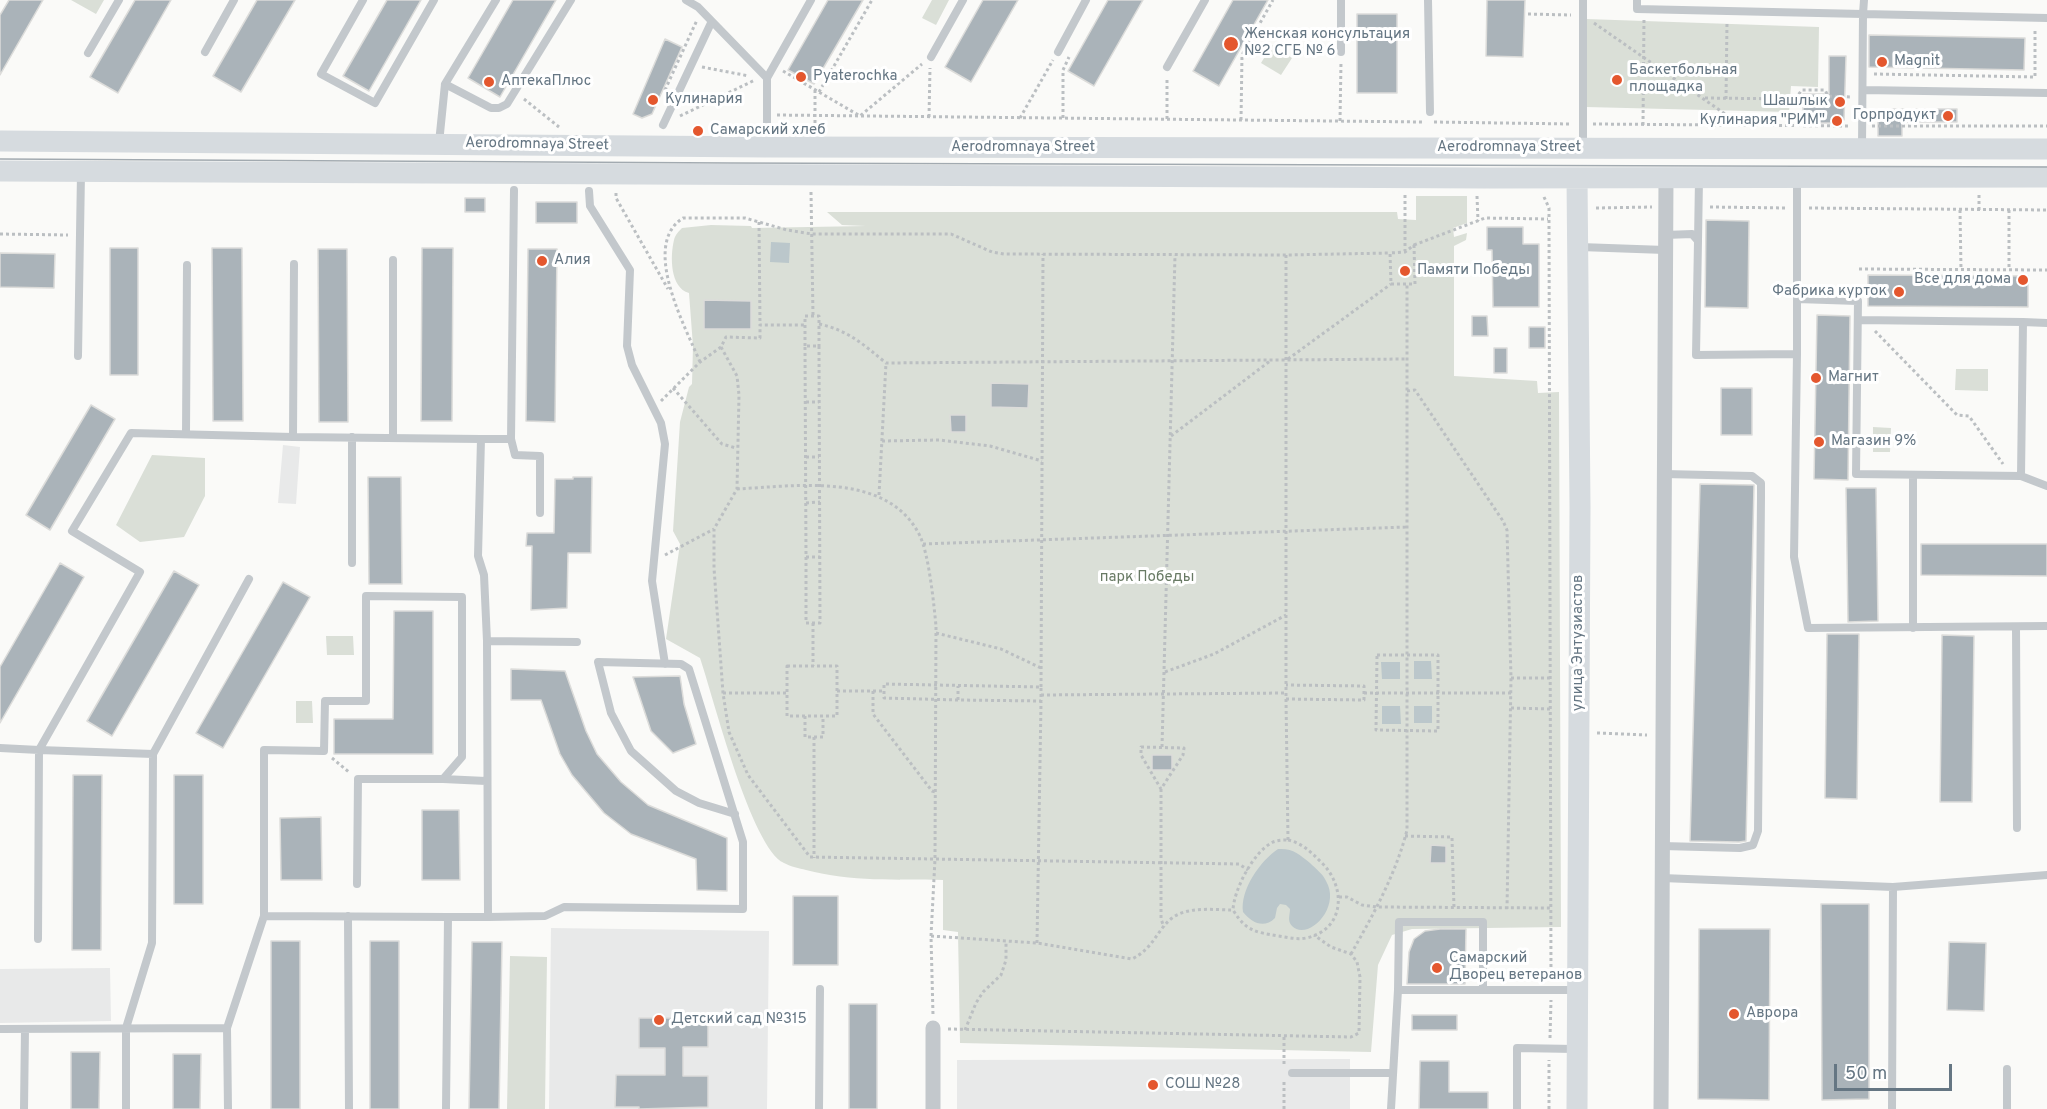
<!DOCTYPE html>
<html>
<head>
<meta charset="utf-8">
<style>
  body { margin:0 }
  #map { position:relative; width:2047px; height:1109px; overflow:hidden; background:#fafaf8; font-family:Overpass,sans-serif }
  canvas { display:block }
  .scale { position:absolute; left:1834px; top:1064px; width:118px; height:27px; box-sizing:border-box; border:3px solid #657683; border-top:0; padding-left:8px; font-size:18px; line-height:21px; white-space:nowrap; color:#657683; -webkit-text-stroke:4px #fff; paint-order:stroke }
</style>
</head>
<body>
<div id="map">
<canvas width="2047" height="1109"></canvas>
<div class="scale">50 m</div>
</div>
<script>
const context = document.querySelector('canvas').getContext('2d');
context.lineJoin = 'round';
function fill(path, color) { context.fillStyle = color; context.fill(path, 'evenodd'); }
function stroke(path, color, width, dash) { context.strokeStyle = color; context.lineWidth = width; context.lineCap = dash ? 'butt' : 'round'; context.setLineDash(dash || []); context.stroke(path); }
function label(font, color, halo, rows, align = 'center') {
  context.font = font + ' Overpass,sans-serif'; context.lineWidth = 6; context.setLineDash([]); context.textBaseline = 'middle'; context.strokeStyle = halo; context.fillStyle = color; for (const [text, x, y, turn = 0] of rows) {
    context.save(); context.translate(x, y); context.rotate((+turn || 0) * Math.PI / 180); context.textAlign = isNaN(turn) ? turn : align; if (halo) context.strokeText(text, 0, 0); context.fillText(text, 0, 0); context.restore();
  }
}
const built = new Path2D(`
  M283,445L300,447L296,504L278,503Z
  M551,928L769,931L767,1109H549Z
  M110,968L111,1021L0,1023V969Z
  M1350,1059V1109H957V1060Z`);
const green = new Path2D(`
  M71,0H104L96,14Z
  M932,0H949L936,25L922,18Z
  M1586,19L1819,27L1818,87L1791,86L1789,112L1586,107Z
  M1272,45L1292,58L1281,75L1261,63Z
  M1416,196H1467V223L1453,228L1454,237L1467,233L1466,240L1454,246V376L1537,381L1538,393L1559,392L1561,927L1412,929L1392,935L1378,965L1371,1052L960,1043L958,932L943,930V880C897,879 851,882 806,870C799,868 791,867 784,863C751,848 713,696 700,658L666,639L680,544L673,531L680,422L689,387L692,384L693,346L689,293C670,288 670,256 674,240C675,235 679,231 682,228L711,225L751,226L752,228L866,226L842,225L827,212H1397L1398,219L1416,220Z
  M1956,369H1988V391L1955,390Z
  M1873,427L1891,428L1890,452H1873Z
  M152,455L205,458V496L184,537L140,542L116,525Z
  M326,636H353L354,655H327Z
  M296,701H312L313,723H296Z
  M510,956L547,957L545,1109H507Z`);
const water = new Path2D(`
  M771,242L790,243L789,263L770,262Z
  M1414,661H1431L1432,679H1414Z
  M1381,662H1400V679H1382Z
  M1382,706H1400L1401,724H1382Z
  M1414,706H1432V723H1414Z
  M1278,849C1293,848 1299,854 1310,863C1316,869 1323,874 1326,881C1342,908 1307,942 1292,926C1287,921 1290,915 1290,909L1286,905L1280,904L1277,908L1275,918C1264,929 1252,923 1243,912C1240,890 1260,861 1278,849Z`);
const building = new Path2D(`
  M9,0H43L0,75V15Z
  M135,0H171L118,93L90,77Z
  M257,0H295L241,92L213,76Z
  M387,0H421L369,91L343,76Z
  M513,0H556L500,97L468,78Z
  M828,0H863L814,84L788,70Z
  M983,0H1018L971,82L945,67Z
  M1108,0H1143L1094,86L1068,71Z
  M1233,0H1268L1219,86L1193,71Z
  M1487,0H1525L1523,57L1486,56Z
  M1357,14H1397V93H1357Z
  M1869,35L2025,38L2024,70L1869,67Z
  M665,39L682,47L652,114L642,118L633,114Z
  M1829,56H1846L1844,120L1840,123H1803V94H1829Z
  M1878,109H1957V122H1902V136H1878Z
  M465,198H485V212H465Z
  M536,202H577V223H536Z
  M1706,220L1749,221L1748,308L1705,307Z
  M1487,227H1523V244H1539V307H1493L1492,250H1487Z
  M110,248H138V375H110Z
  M212,248H242L243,421H213Z
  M422,248H453L452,421H421Z
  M318,249H347L348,422H319Z
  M528,249H557L555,422L526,421Z
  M0,253L55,254L54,288L0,287Z
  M1868,275L2028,276V307L1868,306Z
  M704,300L751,301V329H704Z
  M1817,315L1850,316L1848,480L1814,479Z
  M1472,316H1487L1488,336H1472Z
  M1529,327H1545V348H1529Z
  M1494,348H1507V373H1494Z
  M991,383L1029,384L1028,408L991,407Z
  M1721,388H1752V435H1721Z
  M91,405L115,419L50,530L26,515Z
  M950,415H966V432H951Z
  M368,477H401L402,584H369Z
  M573,477H592L591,553H568L567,608L531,610L532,546H526L527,533H554L555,479H573Z
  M1700,484L1754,485L1746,841L1739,842L1690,841Z
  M1846,488H1876L1878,621L1848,622Z
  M1921,544H2047V576L1921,575Z
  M60,563L84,577L0,723V667Z
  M174,571L199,585L112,736L87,721Z
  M283,582L310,597L223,748L196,733Z
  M394,611H433V754H334V719H393Z
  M1827,634H1859L1857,799L1825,798Z
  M1942,635L1974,636L1972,802H1940Z
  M511,669L565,671L586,731L597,754L621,782L648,805L727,838V891L697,890L696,859L631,834L604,813L572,775L560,754L541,700H511Z
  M680,676L684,704L696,744L673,753L651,731L633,677Z
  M1152,755H1172V770H1152Z
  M73,775H102L101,950H72Z
  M174,775H203V904H174Z
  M422,810H459L460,880H422Z
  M321,817L322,880H281L280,818Z
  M1431,845L1446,846V863H1430Z
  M793,896H838V965H793Z
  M1821,904H1869V1099L1822,1100Z
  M1440,929H1466L1465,984H1407L1409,952L1414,939L1425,931Z
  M1699,929H1770L1769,1100L1698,1099Z
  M271,941H300V1109H271Z
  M370,941H399V1109H370Z
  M472,942H502L499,1109H469Z
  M1949,942L1986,943L1984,1011L1947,1010Z
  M849,1004H877V1109H849Z
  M1412,1015H1457V1030H1412Z
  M639,1018H708V1047H683V1076H708V1107L639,1109V1107H615L616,1075H665V1048H639Z
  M71,1052H100L99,1109H71Z
  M173,1054H201L200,1109H173Z
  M1420,1061H1449V1092H1488V1109H1419Z`);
const path = new Path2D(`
  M1528,14L1571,15
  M1594,23L1741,125
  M702,67L749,76
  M783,71L860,116L922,64
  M1874,74L2035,77V29
  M665,90L697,20
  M819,92L872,0
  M1705,98L1795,99L1802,90H1825L1828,96L1851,97
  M524,99L559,127
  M1726,99L1727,22
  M777,115L1424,122
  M680,116L755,80
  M929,117L930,68
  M1020,118L1053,60
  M1063,118V70L1069,57
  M1167,119V78
  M1241,120L1242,55L1273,0
  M1340,121L1341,62
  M1434,122L1571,124
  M1593,124L1850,126
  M1643,125L1644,18
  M1872,126H2047
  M815,129V89
  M811,192L813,316
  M616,193V198L668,289
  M1405,195V251
  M1477,196L1478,221
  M1544,197L1549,208V219L1551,978
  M1710,207L1787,208
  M1596,208L1652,207
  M1809,208L2047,210
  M1960,210L1961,270
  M1979,210V193
  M2009,210V270
  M759,222L760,325
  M0,234L68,235
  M1414,245L1485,218L1548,219
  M1414,245L1415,284H1391L1390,253L1405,252Z
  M1286,255V699L1364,700V686L1286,685
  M1859,269L2047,270
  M819,324C848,330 864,345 886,363L1406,359
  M1875,331L1957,415L1969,416L2003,464
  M805,346V316H819V346
  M721,347L737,376L739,395L737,489L714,529V568L723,693L729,732L748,775L810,857L1239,864L1248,870
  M1288,359L1391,284
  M700,362C686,328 640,245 683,218H745L787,230L812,234H951L992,252L1004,254L1286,255L1390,253
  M673,388L722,444L736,448
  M1407,391L1415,390L1503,521L1507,530L1511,678L1507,909
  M661,401L700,362L721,347L726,337L760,338V325H805
  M806,402H819
  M1171,436L1270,361
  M882,441L939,440L990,446L1042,461
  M806,457H819
  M737,489C797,486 888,471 920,536C929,555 934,605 936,626L935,859L931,936L933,1015
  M879,495L886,363
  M806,503L820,502
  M923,544L1407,527
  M665,555L714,529
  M806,557V623H820L819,346H805L806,557H820
  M813,623V666
  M936,633L1001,649L1041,668
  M1377,655H1438V731L1376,730Z
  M787,666H837V716H787Z
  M1165,672L1214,654L1286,615
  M1511,678H1550
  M1041,687L1043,254
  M837,691H884
  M873,691V714L932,791L935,792
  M723,693H787
  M1364,693H1511
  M1041,695L1286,693
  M1286,699L1288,840
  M958,700L884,698V684L1041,687V701L958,700V686
  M1511,708L1550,709
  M805,716V737H823V716
  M1597,733L1647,735
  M814,737V858
  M1141,747L1184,748L1183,755L1161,789L1141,755Z
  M1162,747L1175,255
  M332,758L350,773
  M1161,789V919L1164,927
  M1405,836L1452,837L1454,908
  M1288,840C1302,843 1311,852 1321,862C1347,887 1345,930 1306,938C1296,940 1287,937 1278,936C1255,932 1246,931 1233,910C1234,889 1254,851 1273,842C1278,840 1283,840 1288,840Z
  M1339,897H1347L1362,905L1377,907L1550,908
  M931,936L1037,943L1132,959C1154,948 1156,931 1172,918C1188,906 1214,910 1233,910
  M1037,943L1041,702
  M1351,954C1373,915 1396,874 1407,830V284
  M948,1029L1351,1037L1359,1033L1360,977L1357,962L1351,954L1331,947L1314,935
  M965,1030L976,1003L983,992L1001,975L1006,960V942
  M1550,1038L1551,1000
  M1284,1064V1036
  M1284,1109V1080
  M1549,1109V1060`);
const lane = new Path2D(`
  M363,0L321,74L375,103L434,0
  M686,0L698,7L767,78
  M1428,0L1430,112
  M1637,0V9L1863,14L1864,0
  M205,52L234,0
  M1058,52L1086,0
  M1341,52V0
  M88,53L119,0
  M931,57L963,0
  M1167,67L1205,0
  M445,84L491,108H499L507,104L571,0
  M1863,90L2047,93
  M663,125L711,23
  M439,143L445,84L496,0
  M767,146V78L811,0
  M1583,147V0
  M1862,147L1863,14L2047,18
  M1797,178V299L1858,301L1856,474L2021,476
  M514,190L511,439H481L478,556L484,575L487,641L577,642
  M589,191L590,206L630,270L627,346L632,365L661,423L665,444L652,581L665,664
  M1665,235L1692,234L1698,241L1696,355L1797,354V299
  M1698,241L1699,179
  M1580,247L1665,250
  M393,260V438
  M294,264L293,437L481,439
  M1858,320L2023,322
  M2047,323L2023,322L2021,476L2047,486
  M1797,354L1794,557L1808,628L2047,626
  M78,356L81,173
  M186,434L187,265
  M352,437V563
  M511,439L515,455L540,456V513
  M1913,475V628
  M2016,627L2017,828
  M0,748L39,750L140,572L72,531L131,433L293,437
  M153,754L249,579
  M1662,846L1740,848L1753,845L1758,831L1761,497V483L1752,476L1664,474
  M1662,878L1893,887L2047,875
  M357,884L358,779H443
  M264,916V750L324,751L325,701H366V596L462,597V757L443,779L486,781
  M348,916L349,1109
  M488,917L545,916L564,907L743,909V842L689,669L681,664L598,662L611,713L631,751L676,791L699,803L735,814
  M38,939L39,750L153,754L152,943L126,1028V1109
  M1398,990H1577
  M227,1028L264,916L448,917
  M0,1029L227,1028L228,1109
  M1292,1073H1393
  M24,1109L25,1029
  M446,1109L448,917H488L487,641
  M819,1109L820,989
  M1391,1109L1398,990L1399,922H1483V990
  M1517,1109V1048L1575,1049
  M1892,1109L1893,887
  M2007,1109V1069`);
const street = new Path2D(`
  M933,1109V1028
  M1661,1109L1666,178`);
const secondary = new Path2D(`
  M0,141L767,147L2047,149
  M0,171L1487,178L2047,177
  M1577,178L1580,507L1577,1109`);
const tram = new Path2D(`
  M0,159L730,163L2047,167`);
const markers = [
  [1231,44,8,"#e4572e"],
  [1882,62,6,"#e4572e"],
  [801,77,6,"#e4572e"],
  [1617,80,6,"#e4572e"],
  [489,82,6,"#e4572e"],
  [653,100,6,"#e4572e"],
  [1840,102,6,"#e4572e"],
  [1948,116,6,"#e4572e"],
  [1837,121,6,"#e4572e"],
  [698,131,6,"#e4572e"],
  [542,261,6,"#e4572e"],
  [1405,271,6,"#e4572e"],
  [2023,280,6,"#e4572e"],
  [1899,292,6,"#e4572e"],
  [1816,378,6,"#e4572e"],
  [1819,442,6,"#e4572e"],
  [1437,968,6,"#e4572e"],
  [1734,1014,6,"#e4572e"],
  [659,1020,6,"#e4572e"],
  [1153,1085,6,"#e4572e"]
];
const poiNames = [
  ["Женская консультация",1244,35],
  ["№2 СГБ № 6",1244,52],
  ["Magnit",1894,62],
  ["Баскетбольная",1629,71],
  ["площадка",1629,88],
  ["Pyaterochka",813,77],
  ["АптекаПлюс",501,82],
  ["Кулинария",665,100],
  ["Шашлык",1828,102,"right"],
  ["Горпродукт",1936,116,"right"],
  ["Кулинария \"РИМ\"",1825,121,"right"],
  ["Самарский хлеб",710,131],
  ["Алия",554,261],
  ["Памяти Победы",1417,271],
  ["Все для дома",2011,280,"right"],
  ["Фабрика курток",1887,292,"right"],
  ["Магнит",1828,378],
  ["Магазин 9%",1831,442],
  ["Самарский",1449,959],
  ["Дворец ветеранов",1449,976],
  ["Аврора",1746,1014],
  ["Детский сад №315",671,1020],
  ["СОШ №28",1165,1085]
];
const streetNames = [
  ["Aerodromnaya Street",537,145,1],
  ["Aerodromnaya Street",1023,148],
  ["Aerodromnaya Street",1509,148],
  ["улица Энтузиастов",1579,643,-90]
];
const parkNames = [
  ["парк Победы",1147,578]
];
fill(built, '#e8e9e9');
fill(green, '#dadfd7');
fill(water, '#bbc7cb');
fill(building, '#aab3b9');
stroke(building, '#dcdcda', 1.5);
stroke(path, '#bbbfc2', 3, [3, 3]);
stroke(lane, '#c3c8cc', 8);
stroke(street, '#c3c8cc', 15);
stroke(secondary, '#d6dbdf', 21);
stroke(tram, '#a2aab0', 1.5);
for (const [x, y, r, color] of markers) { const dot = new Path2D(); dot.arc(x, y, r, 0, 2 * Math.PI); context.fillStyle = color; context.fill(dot); stroke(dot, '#fff', 2); }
label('15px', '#657683', '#fff', poiNames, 'left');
label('15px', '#657683', '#fff', streetNames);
label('15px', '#687a64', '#fff', parkNames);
</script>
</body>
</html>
